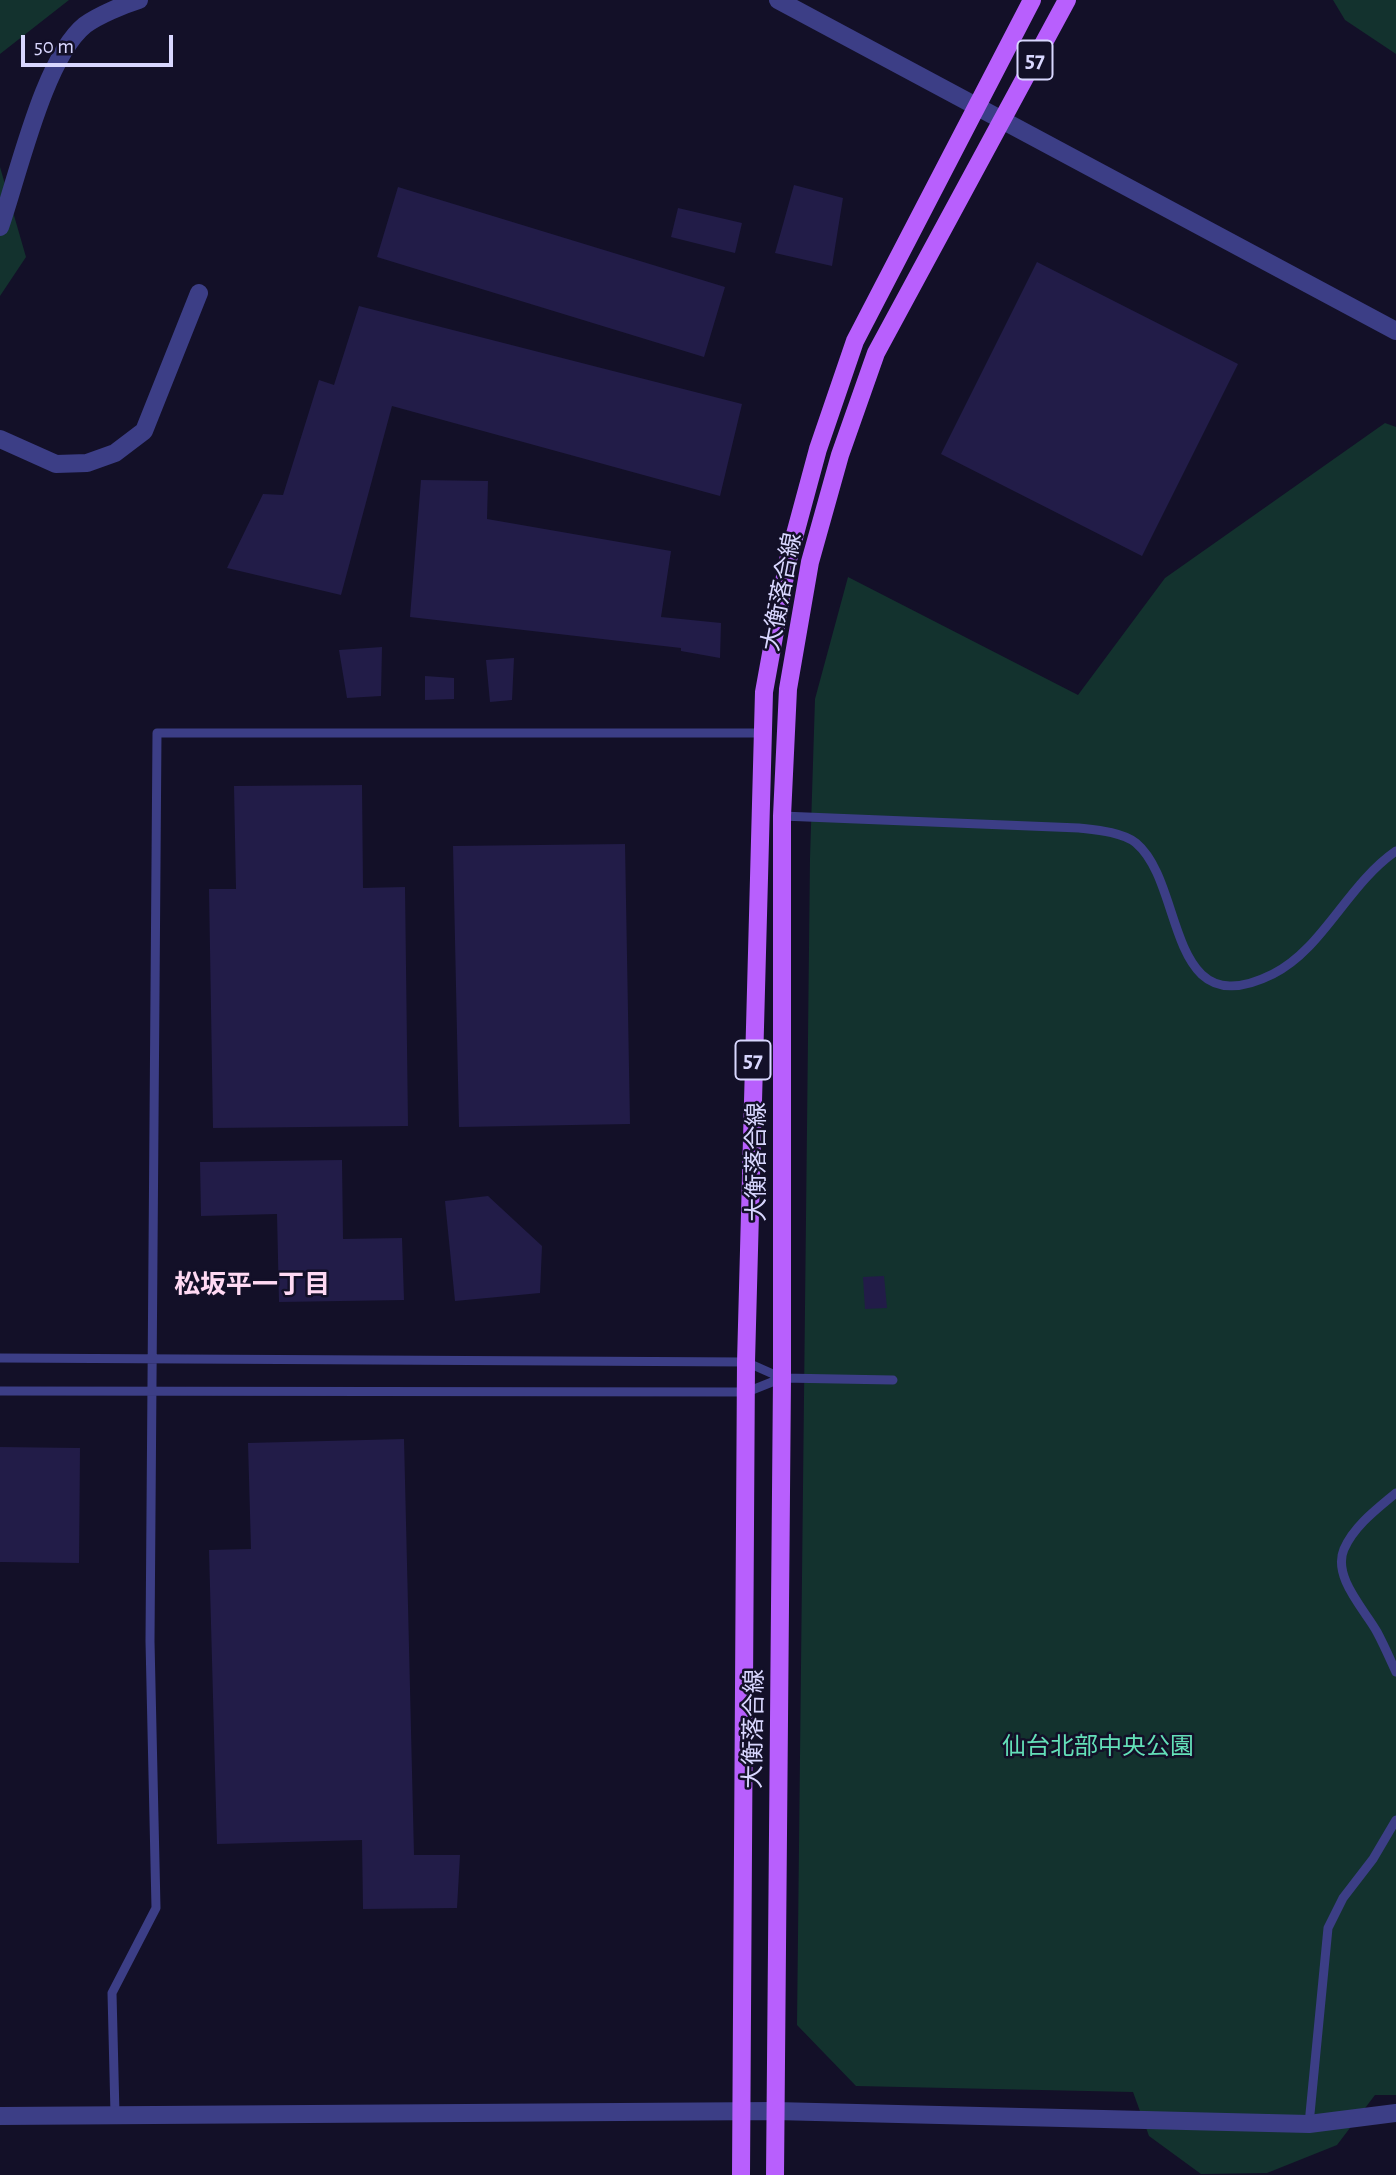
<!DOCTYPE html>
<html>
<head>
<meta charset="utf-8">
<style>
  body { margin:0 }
  #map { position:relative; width:1396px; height:2175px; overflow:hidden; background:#131028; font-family:"Alegreya Sans",sans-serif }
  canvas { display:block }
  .scale { position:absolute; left:21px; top:35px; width:152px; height:32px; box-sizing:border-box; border:4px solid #d9d7ff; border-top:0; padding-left:9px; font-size:21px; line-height:24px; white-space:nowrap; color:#d9d7ff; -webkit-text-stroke:5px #131028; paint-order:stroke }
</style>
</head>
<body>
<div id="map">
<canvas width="1396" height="2175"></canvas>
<div class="scale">50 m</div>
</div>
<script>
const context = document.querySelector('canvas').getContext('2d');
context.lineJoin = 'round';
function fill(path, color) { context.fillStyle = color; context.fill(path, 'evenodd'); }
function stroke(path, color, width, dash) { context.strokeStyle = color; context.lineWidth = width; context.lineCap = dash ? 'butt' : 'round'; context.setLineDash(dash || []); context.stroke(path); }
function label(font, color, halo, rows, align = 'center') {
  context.font = font + ' "Alegreya Sans","Noto Sans JP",sans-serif'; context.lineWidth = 5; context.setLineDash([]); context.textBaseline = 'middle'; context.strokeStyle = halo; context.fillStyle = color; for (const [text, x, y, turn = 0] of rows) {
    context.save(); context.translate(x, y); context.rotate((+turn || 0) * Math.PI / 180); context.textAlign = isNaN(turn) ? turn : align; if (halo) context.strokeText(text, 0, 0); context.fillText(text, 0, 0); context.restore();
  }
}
const green = new Path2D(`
  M0,0H69L0,54Z
  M1333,0H1396V54L1345,20Z
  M0,167L26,257L0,296Z
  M1385,423L1396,427V2095H1375L1337,2145L1267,2173L1201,2174L1149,2136L1133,2092L856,2086L797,2025L810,858L815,699L848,577L1078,695L1165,578Z`);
const building = new Path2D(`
  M794,185L843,198L832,266L775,253Z
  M398,187L725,287L704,357L377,257Z
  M678,208L742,223L735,253L671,237Z
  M1037,262L1238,364L1142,556L941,454Z
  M359,306L742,404L720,496L392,406L341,595L227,568L263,494L283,495L319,380L334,385Z
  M421,480L488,481L487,519L671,551L661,617L721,623L720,658L681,651V648L410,617Z
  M382,647L381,696L347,698L339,650Z
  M514,658L512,700L490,702L486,660Z
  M425,676L454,678V699L425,700Z
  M362,785L363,888L405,887L408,1126L213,1128L209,889H236L234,786Z
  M625,844L630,1124L459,1127L453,846Z
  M342,1160L343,1239L402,1238L404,1300L279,1302L277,1214L201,1216L200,1162Z
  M488,1196L542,1246L540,1293L455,1301L445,1201Z
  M884,1276L887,1308L865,1309L863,1277Z
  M404,1439L414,1855H460L457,1908L363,1909L362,1840L217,1844L209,1550L251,1549L248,1443Z
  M0,1447L80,1448L79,1563L0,1562Z`);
const service = new Path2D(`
  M782,816L1079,828C1096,830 1122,832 1136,843C1186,885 1165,1028 1273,974C1323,949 1347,885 1396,851
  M0,1358L746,1362L782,1378L893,1380
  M0,1391L747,1392L782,1378
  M1396,1493C1377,1509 1355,1525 1344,1549C1332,1577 1365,1610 1377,1632C1384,1645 1390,1659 1396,1672
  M115,2114L112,1993L156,1908L150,1641L157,733H762
  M1309,2124L1328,1928L1343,1898L1373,1859L1396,1820`);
const minor = new Path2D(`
  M0,227C18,176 44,58 85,25C99,15 123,5 139,0
  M0,439L56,464L87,463L115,453L144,431L199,293`);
const tertiary = new Path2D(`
  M778,0L1396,331
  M0,2116L775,2111L1309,2124L1396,2113`);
const primary = new Path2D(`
  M741,2175L746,1362L764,692L788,560L818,449L855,341L1032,0
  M775,2175L782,1378V816L788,689L810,562L840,455L876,353L1067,0`);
const shields = [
  [1035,60,35],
  [753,1060,35]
];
const shieldNames = [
  ["57",1035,60],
  ["57",753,1060]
];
const streetNames = [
  ["大衡落合線",782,592,-79],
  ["大衡落合線",757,1162,-90],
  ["大衡落合線",754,1729,-89]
];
const parkNames = [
  ["仙台北部中央公園",1098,1747]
];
const neighbourhoodNames = [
  ["松坂平一丁目",252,1285]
];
fill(green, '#13322e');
fill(building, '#221c48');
stroke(service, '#3c3e86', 9);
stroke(minor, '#3c3e86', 18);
stroke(tertiary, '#3c3e86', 18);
stroke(primary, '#b85ffd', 18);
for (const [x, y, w] of shields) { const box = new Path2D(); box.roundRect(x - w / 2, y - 19.5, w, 39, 5); context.fillStyle = '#131028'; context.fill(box); stroke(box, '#d9d7ff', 2); }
label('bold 23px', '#d9d7ff', null, shieldNames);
label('24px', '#d9d7ff', '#131028', streetNames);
label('24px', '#63dfb8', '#131028', parkNames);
label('bold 26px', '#ffd9f3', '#131028', neighbourhoodNames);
</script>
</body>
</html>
